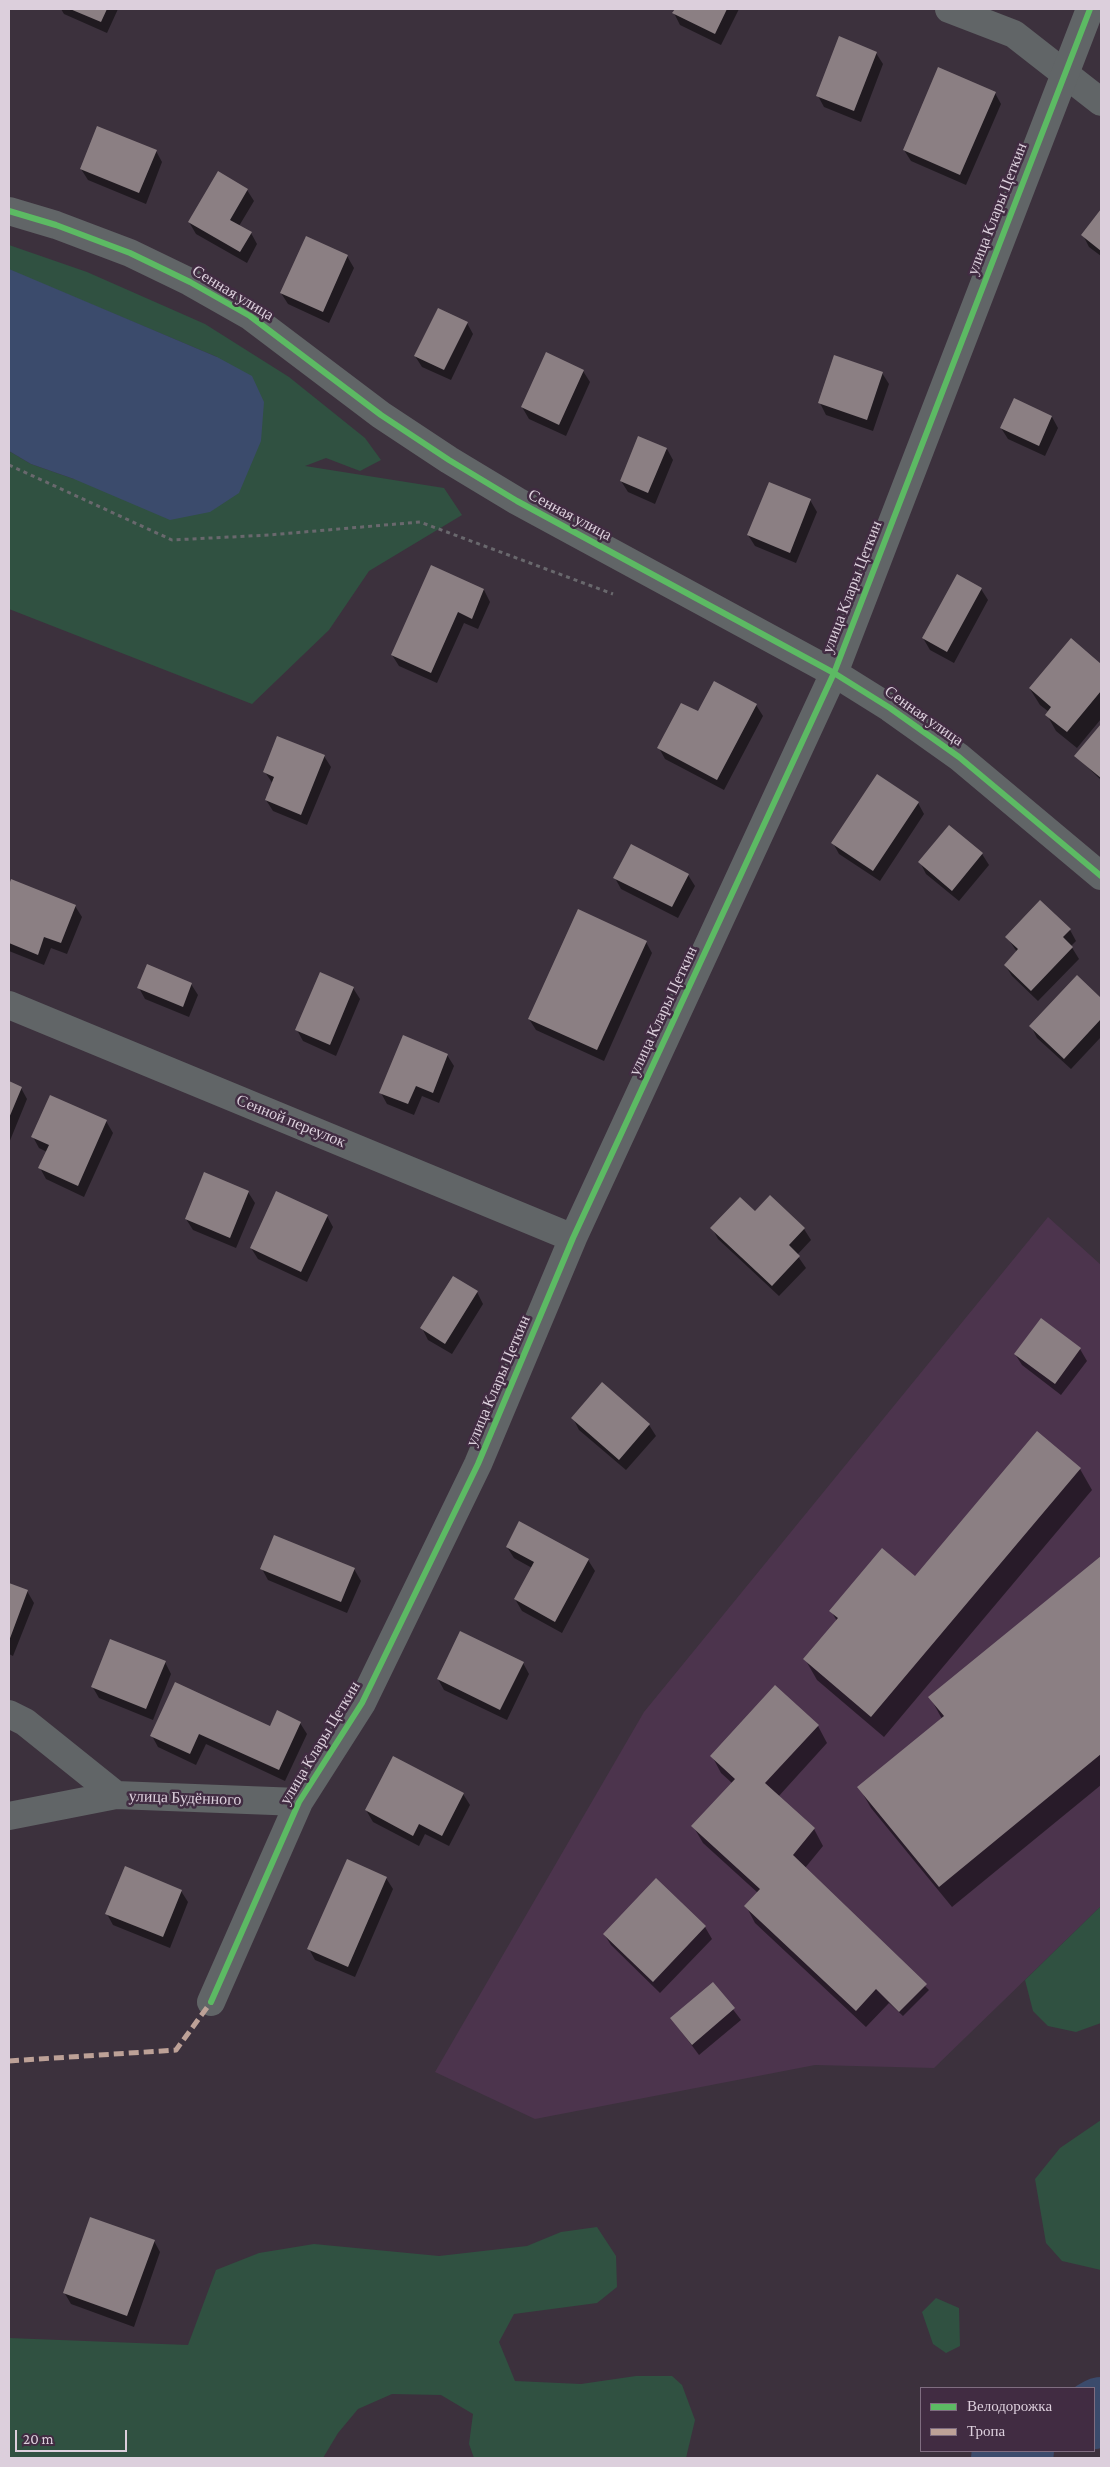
<!DOCTYPE html>
<html>
<head>
<meta charset="utf-8">
<style>
  body { margin:0 }
  #map { position:relative; width:1110px; height:2467px; overflow:hidden; background:#3c313d; font-family:"Crimson Pro",serif }
  canvas { display:block }
  .frame { position:absolute; inset:0; border:10px solid #dccfdc; pointer-events:none }
  .legend { position:absolute; left:920px; top:2387px; width:175px; height:65px; box-sizing:border-box; background:#412c42; border:1px solid #7f6d80; margin:0; padding:6px 9px; list-style:none; font-size:15px; color:#dccfdc }
  .legend li { display:flex; align-items:center; gap:10px; height:25px }
  .legend b { width:25px; border:1px solid #7f6d80 }
  .scale { position:absolute; left:15px; top:2430px; width:112px; height:22px; box-sizing:border-box; border:2px solid #dccfdc; border-top:0; padding-left:6px; font-size:15px; line-height:18px; white-space:nowrap; color:#dccfdc; -webkit-text-stroke:4px #412c42; paint-order:stroke }
</style>
</head>
<body>
<div id="map">
<canvas width="1110" height="2467"></canvas>
<div class="frame"></div>
<ul class="legend">
<li><b style="height:6px;background:#5cba63"></b>Велодорожка</li>
<li><b style="height:6px;background:#bda197"></b>Тропа</li>
</ul>
<div class="scale">20 m</div>
</div>
<script>
const context = document.querySelector('canvas').getContext('2d');
context.lineJoin = 'round';
function fill(path, color) { context.fillStyle = color; context.fill(path, 'evenodd'); }
function stroke(path, color, width, dash) { context.strokeStyle = color; context.lineWidth = width; context.lineCap = dash ? 'butt' : 'round'; context.setLineDash(dash || []); context.stroke(path); }
function label(font, color, halo, rows, align = 'center') {
  context.font = font + ' "Crimson Pro",serif'; context.lineWidth = 5; context.setLineDash([]); context.textBaseline = 'middle'; context.strokeStyle = halo; context.fillStyle = color; for (const [text, x, y, turn = 0] of rows) {
    context.save(); context.translate(x, y); context.rotate((+turn || 0) * Math.PI / 180); context.textAlign = isNaN(turn) ? turn : align; if (halo) context.strokeText(text, 0, 0); context.fillText(text, 0, 0); context.restore();
  }
}
const built = new Path2D(`
  M1048,1217L1101,1265V1906L934,2068L815,2065L535,2119L435,2072L644,1712Z`);
const green = new Path2D(`
  M9,245L87,272L205,324L289,377L365,438L381,460L360,471L326,458L305,466L444,488L462,515L369,571L329,630L252,704L9,609V451L31,464L74,479L217,357L9,270Z
  M1101,1906V2023L1076,2032L1048,2026L1033,2011L1025,1980Z
  M1101,2120V2270L1062,2261L1046,2243L1035,2179L1060,2148Z
  M597,2227L616,2256L617,2287L597,2303L514,2314L499,2342L515,2381L581,2384L636,2376H672L682,2385L695,2420L686,2458H474L469,2444L473,2414L441,2395L392,2394L358,2409L338,2433L323,2458H9V2338L188,2345L216,2270L259,2253L314,2244L439,2256L527,2246L561,2232Z
  M936,2298L959,2308L960,2346L946,2353L933,2344L922,2312Z`);
const water = new Path2D(`
  M9,269L217,357L252,376L264,402L261,441L239,493L210,512L170,520L74,479L31,464L9,451Z`);
const shadow = new Path2D(`
  M61,9H118L107,33L64,14Z
  M676,9H739L721,45L680,25L674,13Z
  M876,53L883,64L861,122L824,107L818,96Z
  M995,93L1001,104L966,185L911,161L904,150Z
  M156,151L162,162L146,204L88,180L81,169Z
  M247,190L254,201L239,226L251,233L257,244L247,263L196,234L189,222Z
  M1101,211V256L1089,247L1083,235Z
  M347,256L354,268L329,323L288,304L281,293Z
  M467,323L473,334L451,380L422,367L415,356Z
  M583,371L590,382L566,436L529,419L522,407Z
  M882,373L889,384L873,431L826,415L820,403Z
  M1052,417L1058,428L1045,456L1008,439L1001,428Z
  M667,449L673,460L655,504L628,492L621,481Z
  M810,500L817,512L796,563L755,546L748,535Z
  M431,567L484,590L490,602L478,629L464,623L437,683L399,666L392,655Z
  M981,589L988,600L954,663L930,650L923,638Z
  M1071,640L1101,666V719L1077,748L1056,731L1047,715L1049,712L1040,705L1030,689Z
  M756,705L763,716L724,790L665,759L659,748L699,713Z
  M1101,726V780L1076,756Z
  M324,756L331,767L307,825L273,811L266,800L273,784L265,772Z
  M918,803L924,814L880,881L839,854L833,843Z
  M982,854L989,865L959,901L926,874L920,862Z
  M688,875L695,886L678,918L621,889L615,878Z
  M12,881L75,906L82,917L67,954L51,948L44,965L9,951V888Z
  M1070,930L1076,941L1071,946L1079,959L1038,1001L1012,976L1005,965L1017,952L1007,937Z
  M646,942L652,953L604,1061L536,1030L529,1019Z
  M1077,977L1101,1000V1037L1071,1069L1037,1038L1031,1026Z
  M191,984L198,995L189,1017L145,999L139,988Z
  M353,988L360,999L336,1056L303,1041L297,1030Z
  M447,1055L454,1066L439,1103L422,1096L414,1115L387,1104L381,1093Z
  M9,1083L21,1088L27,1099L9,1143Z
  M106,1121L113,1133L84,1197L46,1179L40,1168L47,1152L39,1148L33,1137Z
  M248,1192L255,1203L236,1248L193,1230L186,1219Z
  M770,1197L804,1229L811,1240L797,1255L806,1268L779,1296L718,1239L712,1228L755,1213Z
  M327,1216L333,1227L307,1282L258,1259L251,1248Z
  M477,1292L483,1304L452,1354L428,1340L422,1328Z
  M1041,1320L1080,1349L1087,1361L1061,1395L1022,1365L1015,1354Z
  M573,1418L649,1425L656,1436L626,1470L579,1430Z
  M1080,1469L1092,1490L884,1737L817,1680L805,1659L837,1621L831,1611L915,1578Z
  M507,1547L588,1560L595,1571L562,1633L522,1611L515,1599L532,1568L514,1558Z
  M1101,1557V1785L952,1907L871,1808L859,1787L942,1719L930,1697Z
  M262,1569H354L361,1581L347,1613L268,1580Z
  M9,1584L27,1591L34,1603L13,1656L9,1654Z
  M165,1662L171,1674L153,1720L99,1698L92,1686Z
  M523,1663L529,1674L507,1720L444,1690L438,1679Z
  M300,1723L307,1734L285,1781L206,1744L196,1765L158,1747L152,1736L271,1728Z
  M818,1726L827,1743L778,1797L814,1829L823,1846L805,1868L929,1990L903,2016L889,2003L866,2027L755,1923L746,1906L758,1893L703,1843L693,1826L732,1783L721,1773L712,1756Z
  M463,1794L470,1805L449,1846L425,1834L419,1846L373,1822L366,1810Z
  M386,1878L393,1889L355,1977L315,1960L309,1949Z
  M656,1880L705,1927L712,1939L660,1993L611,1945L604,1934Z
  M181,1891L188,1902L170,1948L113,1925L107,1914Z
  M713,1983L741,2020L699,2055L672,2019Z
  M154,2241L160,2252L134,2327L71,2304L64,2292Z`);
const river = new Path2D(`
  M1094,2415L1101,2411
  M1005,2458L1020,2451`);
const building = new Path2D(`
  M70,9H107L101,22Z
  M675,9H727L715,34L672,13Z
  M839,36L877,52L854,111L816,96Z
  M938,67L996,92L960,175L903,150Z
  M97,126L157,150L139,193L80,169Z
  M218,171L248,189L230,220L252,232L240,252L188,222Z
  M1101,209V251L1081,235Z
  M306,236L348,255L323,312L280,293Z
  M438,308L468,322L444,370L414,356Z
  M546,352L584,370L559,425L521,407Z
  M834,355L883,372L867,420L818,403Z
  M1014,398L1052,416L1039,446L1000,428Z
  M638,436L667,448L648,493L620,481Z
  M769,482L811,499L790,553L747,535Z
  M431,565L484,589L472,619L458,612L431,673L391,655Z
  M957,574L982,588L947,652L922,638Z
  M1071,638L1101,664V691L1067,732L1045,715L1051,707L1029,688Z
  M714,681L757,704L717,780L657,748L681,703L698,711Z
  M1101,724V778L1074,756Z
  M277,736L325,755L301,815L265,800L274,777L263,772Z
  M877,774L919,802L873,871L831,843Z
  M949,825L983,853L952,891L918,862Z
  M631,844L689,874L672,907L613,878Z
  M11,879L76,905L61,943L44,937L38,955L9,943V885Z
  M1040,900L1071,929L1063,937L1073,947L1031,991L1004,965L1018,949L1005,937Z
  M578,909L647,941L597,1050L528,1019Z
  M147,964L192,983L183,1007L137,988Z
  M320,972L354,987L330,1045L295,1030Z
  M1077,975L1101,998V1019L1064,1059L1029,1026Z
  M403,1035L448,1054L433,1093L416,1086L408,1104L379,1093Z
  M9,1081L22,1087L9,1118Z
  M50,1095L107,1120L78,1186L38,1168L49,1145L31,1137Z
  M204,1172L249,1191L230,1238L185,1219Z
  M276,1191L328,1215L301,1272L250,1248Z
  M770,1195L805,1228L789,1245L800,1256L772,1286L710,1228L740,1197L755,1211Z
  M453,1276L478,1291L445,1344L420,1328Z
  M1041,1318L1081,1348L1055,1384L1014,1354Z
  M602,1382L650,1424L619,1460L571,1418Z
  M1037,1431L1081,1468L871,1717L803,1659L838,1618L829,1611L882,1548L915,1576Z
  M519,1521L589,1559L555,1622L514,1599L534,1562L506,1547Z
  M274,1535L355,1568L341,1602L260,1569Z
  M1101,1556V1754L939,1887L857,1787L944,1716L928,1697Z
  M9,1583L28,1590L9,1641Z
  M460,1631L524,1662L500,1710L437,1679Z
  M110,1639L166,1661L146,1709L91,1687Z
  M175,1682L270,1726L277,1710L301,1722L279,1770L199,1734L190,1754L150,1736Z
  M775,1685L819,1725L765,1783L815,1828L793,1855L927,1984L899,2012L876,1989L856,2011L744,1906L760,1889L691,1826L735,1779L710,1756Z
  M393,1756L464,1793L442,1836L419,1824L413,1836L365,1810Z
  M347,1859L387,1877L348,1967L307,1949Z
  M125,1866L182,1890L163,1937L105,1914Z
  M656,1878L706,1926L653,1982L603,1934Z
  M713,1982L735,2008L692,2045L670,2018Z
  M90,2217L155,2240L127,2316L63,2293Z`);
const path = new Path2D(`
  M9,465L172,540L269,535L420,522L613,594`);
const minor = new Path2D(`
  M949,9L1014,34L1101,102
  M9,1005L573,1238
  M9,1714L25,1722L116,1795L299,1802
  M9,1816L116,1795
  M211,2002L299,1802L362,1703L478,1464L573,1238L834,673`);
const tertiary = new Path2D(`
  M9,211L56,225L130,253L190,282L250,316L381,415L449,460L517,501L834,673L890,708L959,757L1101,876
  M834,673L1090,9`);
const quiet = new Path2D(`
  M9,2061L176,2050L211,2002`);
const cycleway = new Path2D(`
  M9,211L56,225L130,253L190,282L250,316L381,415L449,460L517,501L834,673L890,708L959,757L1101,876
  M211,2002L299,1802L362,1703L478,1464L573,1238L834,673L1090,9`);
const streetNames = [
  ["улица Клары Цеткин",997,209,-69],
  ["Сенная улица",233,293,31],
  ["Сенная улица",570,515,28],
  ["улица Клары Цеткин",852,587,-69],
  ["Сенная улица",924,716,35],
  ["улица Клары Цеткин",663,1011,-65],
  ["Сенной переулок",291,1121,22],
  ["улица Клары Цеткин",498,1381,-67],
  ["улица Клары Цеткин",320,1743,-59],
  ["улица Будённого",185,1798,2]
];
fill(built, '#4c344d');
fill(green, '#305141');
fill(water, '#3b4b6c');
fill(shadow, '#0007');
stroke(river, '#3b4b6c', 68);
fill(building, '#8b7f83');
stroke(path, '#69686d', 3, [4, 4]);
stroke(minor, '#616567', 28);
stroke(tertiary, '#616567', 28);
stroke(quiet, '#bda197', 5, [10, 5]);
stroke(cycleway, '#5cba63', 6);
label('16px', '#dccfdc', '#412c42', streetNames);
</script>
</body>
</html>
